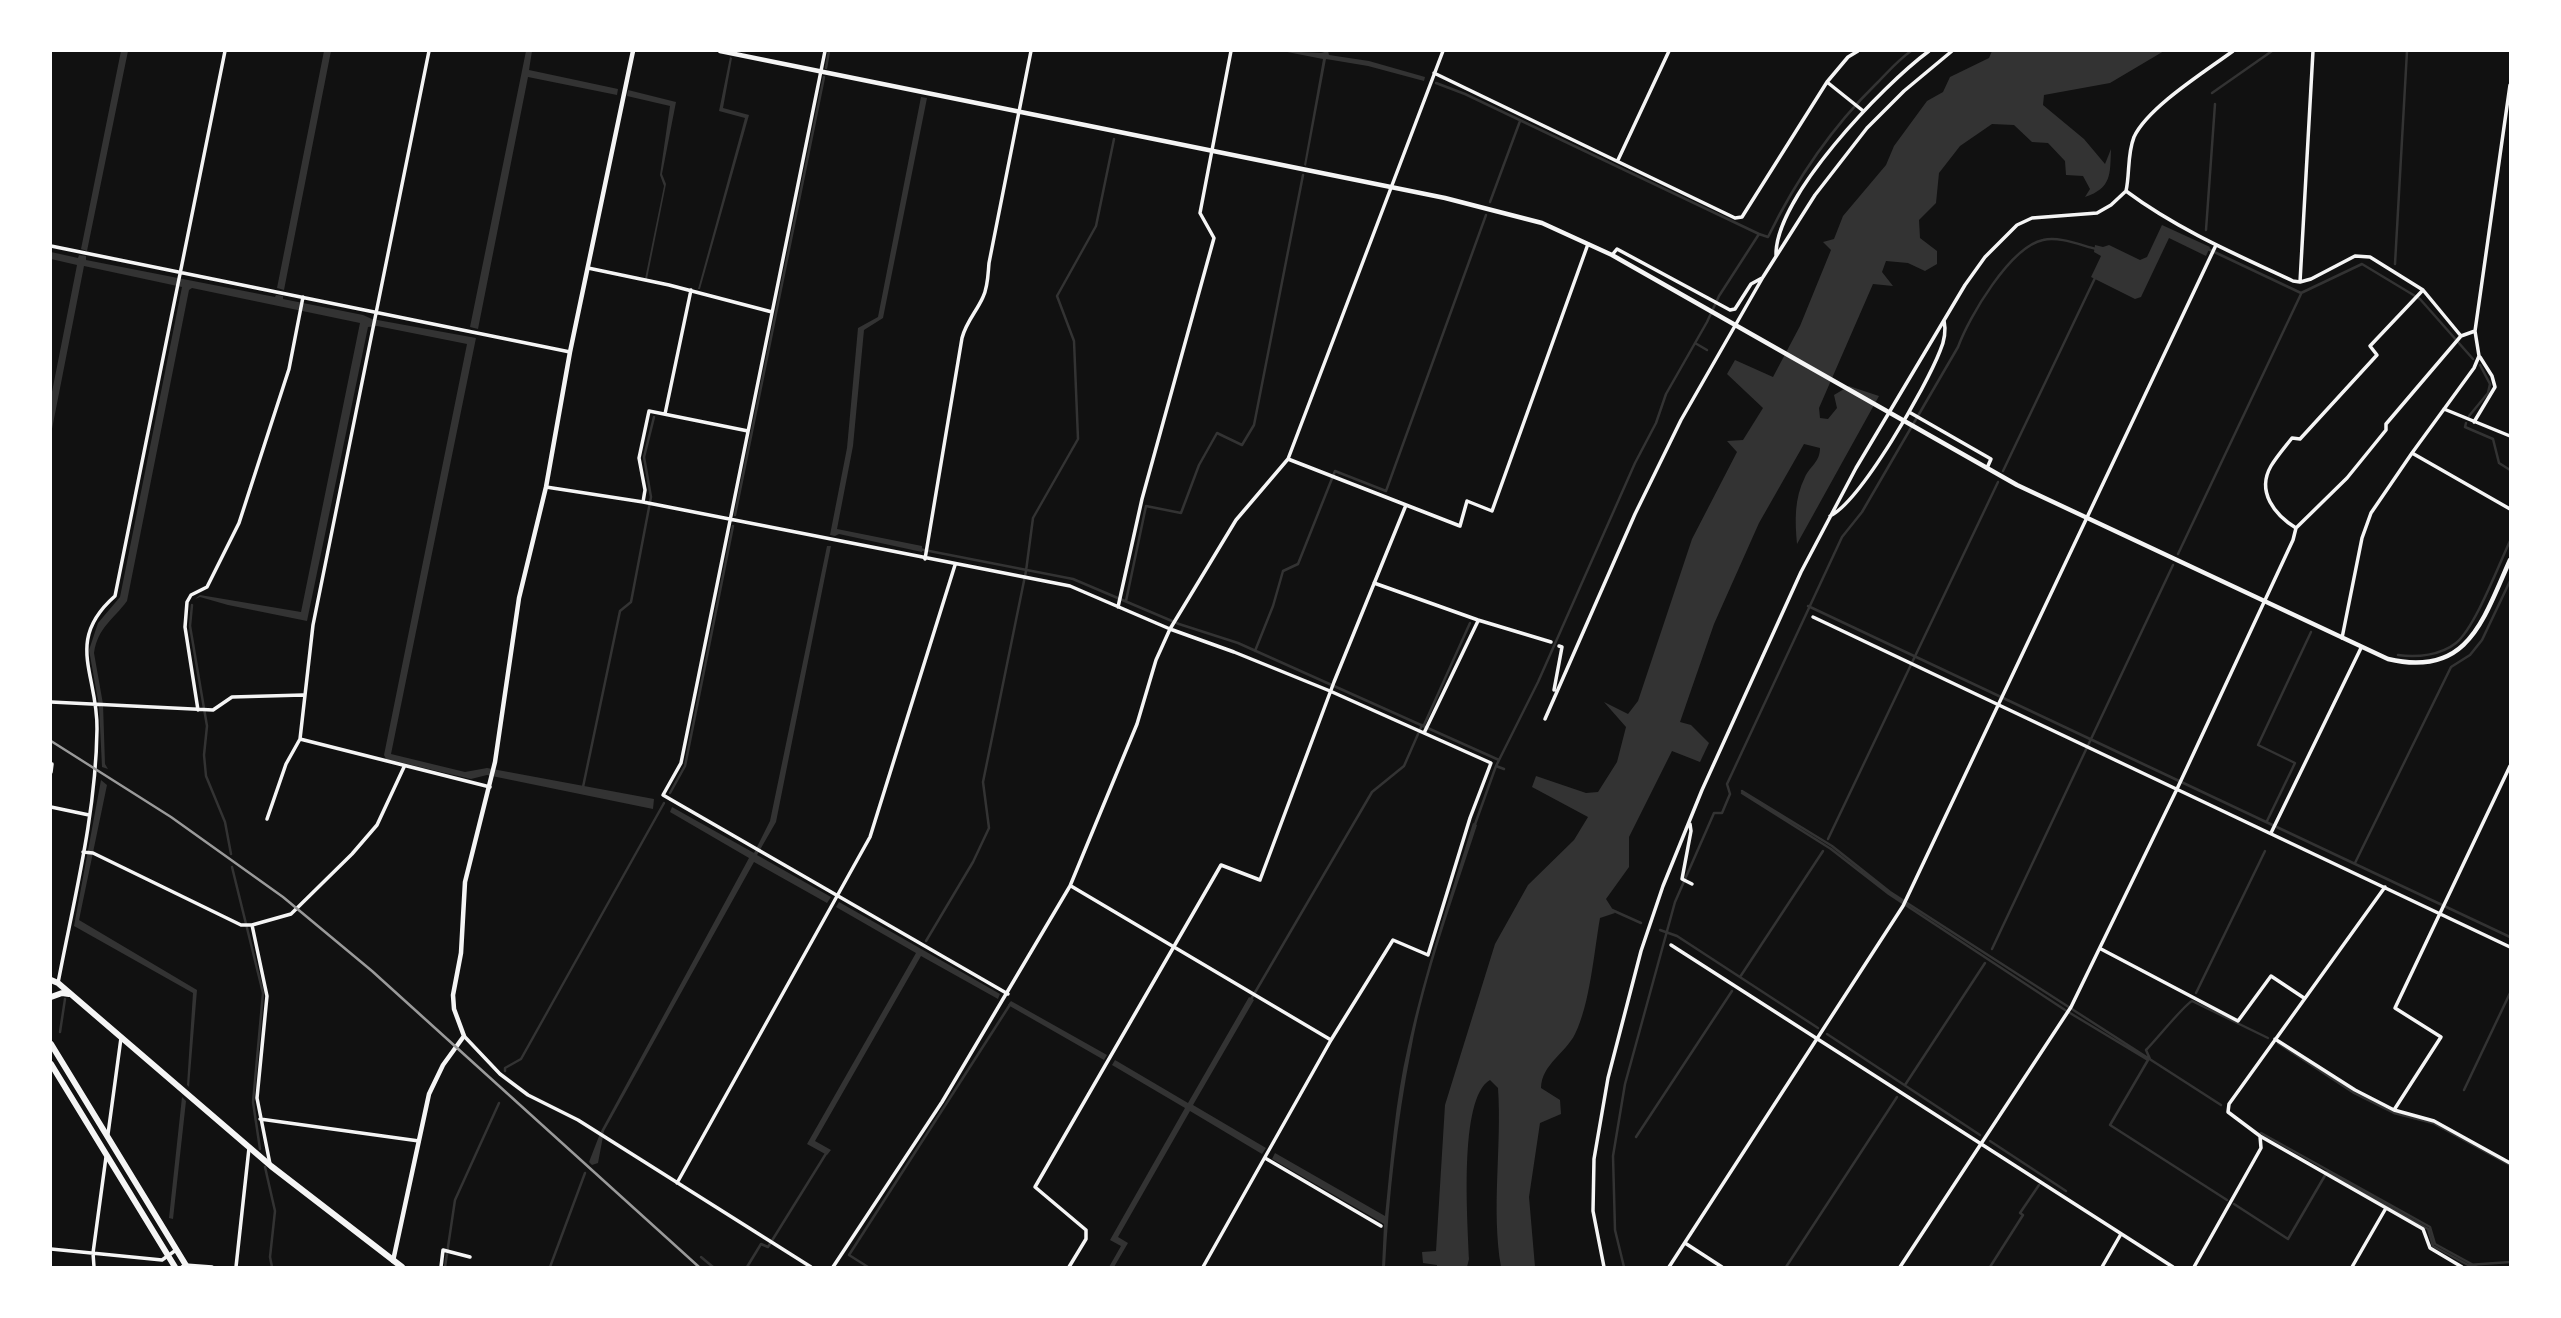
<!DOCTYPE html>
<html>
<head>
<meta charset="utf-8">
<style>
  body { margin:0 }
  #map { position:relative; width:2561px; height:1318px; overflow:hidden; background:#111; font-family:"Fira Sans Condensed",sans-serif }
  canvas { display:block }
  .frame { position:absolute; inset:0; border:52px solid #fff; pointer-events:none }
</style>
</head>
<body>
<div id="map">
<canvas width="2561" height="1318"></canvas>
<div class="frame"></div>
</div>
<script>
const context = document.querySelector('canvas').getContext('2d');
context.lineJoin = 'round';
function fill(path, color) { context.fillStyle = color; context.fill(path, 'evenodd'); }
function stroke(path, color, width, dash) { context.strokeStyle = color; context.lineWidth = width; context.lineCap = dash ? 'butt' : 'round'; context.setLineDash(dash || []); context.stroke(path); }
const water = new Path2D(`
  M121,51H128L87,251L81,249Z
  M324,51H331L284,290L277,288Z
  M526,51H532L529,70L618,89L617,95L528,77L478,329L470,327Z
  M1282,51L1321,53L1328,51L1329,55L1369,61L1425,77L1424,81L1368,66L1326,59L1306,166L1304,165L1323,59Z
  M1992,51H2164L2110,83L2044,95L2043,105L2084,139L2105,164L2111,149C2110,174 2112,188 2085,197L2090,189L2083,176L2066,175L2065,161L2048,143L2032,142L2014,125L1992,124L1960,146L1939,173L1936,203L1919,220L1920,238L1937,251V264L1925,271L1908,263L1886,261L1882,272L1893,286L1873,284L1819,408L1820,418L1828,419L1837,408L1834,395L1849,386L1879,396L1797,544C1795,521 1794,499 1805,477C1810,466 1820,462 1820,448L1804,444L1759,523L1714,624L1680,722L1691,725L1709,743L1700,762L1672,751L1629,837V867L1606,899L1615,913L1600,918C1594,952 1590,1004 1575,1034C1565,1054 1542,1064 1541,1088L1560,1100L1561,1114L1540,1123L1529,1197L1535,1267H1501C1491,1208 1502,1147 1498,1088L1490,1080C1458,1098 1468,1224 1469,1259L1467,1267H1437V1265L1423,1263L1422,1252L1436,1251L1445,1105L1495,944L1528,885L1574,840L1588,817L1532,787L1536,776L1586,793L1598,792L1617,762L1626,727L1604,702L1628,714L1638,701L1692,539L1737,452L1727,441L1743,440L1763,408L1727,374L1735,360L1773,377L1800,326L1831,250L1823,242L1834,239L1843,216L1886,165L1894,146L1927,101L1943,92L1950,77L1989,58Z
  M730,57L732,58L723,108L749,115L700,289H698L745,118L719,111Z
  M628,90L676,102L662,174L666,184L647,279H645L664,186L660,175L670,106L627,96Z
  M921,97L927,98L883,318L864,330L853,446L837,529L922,546V552L839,534L835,536L830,535L847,448L858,328L878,317Z
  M2162,225L2210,247L2206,256L2169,238L2141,297L2135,299L2091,277L2101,256L2094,252L2095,245L2103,247L2109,245L2140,260L2147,257Z
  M51,252L78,258L79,255L86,256V260L275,297L276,295L283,296V299L363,315L372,319L476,338L391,754L465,772L487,768L654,799L653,809L487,775L471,779L386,759L384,755L467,344L377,326L368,327L307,621L228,605L200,597L195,599L200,595L301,612L360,323L192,288L189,290L127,601C113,620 98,627 94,653L103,704L105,764L108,769L102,767L99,706L89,650L98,623L120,597L182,287L84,266L51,434V397L77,265L51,259Z
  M827,546H831L776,822L757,855L831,897L827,903L754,862L604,1131L598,1163L592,1165L589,1162L601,1131L749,858L670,812L672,807L754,853L770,821Z
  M101,780L107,785L79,920L197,990L189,1087L187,1085L193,993L74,926Z
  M1473,823L1477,825C1453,899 1425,974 1411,1050C1397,1122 1389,1195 1385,1267H1382L1384,1224L1272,1159L1275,1153L1385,1216C1391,1159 1395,1102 1408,1046C1425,970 1450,897 1473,823Z
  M839,902L1000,994L998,999L921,956L815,1141L831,1150L827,1155L807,1144L916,953L836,907Z
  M1249,997L1254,1000L1193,1105L1266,1148L1262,1154L1190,1111L1118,1237L1128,1243L1114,1267H1109L1121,1246L1110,1240L1185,1108L1112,1065L1115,1060L1188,1103Z
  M1011,1001L1107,1055L1104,1060L1008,1005Z
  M182,1097L186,1101L173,1219L169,1218Z`);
const stream = new Path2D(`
  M826,68L829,51
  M1436,83L1465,94L1759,234
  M2212,93L2272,51
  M1490,202L1520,121
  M2206,230L2215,104
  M2208,249L2301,293L2362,264L2420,299L2473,359
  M2395,264L2407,51
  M1695,343L1707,350
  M2469,416L2488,393L2490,384L2480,365
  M2466,423L2465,427L2493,439L2499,463L2510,470
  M2003,471L2095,278
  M735,515L824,77
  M919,549L1073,579L1179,624L1238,643L1499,760
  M2178,554L2301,294
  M1126,601L1146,506L1181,513L1199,465L1217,433L1242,445L1254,425L1303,175
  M192,605L190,626L207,726L204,755L206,776L225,822L231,854
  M1808,606L2510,937
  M1255,651L1273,606L1283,571L1298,564L1335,471L1386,491L1486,215
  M2398,655C2417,658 2441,655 2456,643C2475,628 2499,564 2510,541
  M1424,725L1470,623
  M1496,766L1504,769
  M583,787L620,611L631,602L651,497L644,457L654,417
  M1742,791L1832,846L1890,892L2221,1105
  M670,793L685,766L733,526
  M1742,793L1831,849L1889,894L2065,1010L2148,1060L2110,1125L2227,1200
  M2267,821L2295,763L2258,745L2311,632
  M1474,827L1496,766L1538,682L1635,463L1656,423L1666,394L1707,322L1719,296L1759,234L1768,237C1796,180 1830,129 1876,84C1887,73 1898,60 1911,51
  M1828,839L1998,482
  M2355,863L2451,667L2470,655L2482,640L2510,581
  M232,867L263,993L253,1102L260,1149
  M1612,910L1641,923
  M1660,930L1677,936L1818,1028
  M926,941L973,862L989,828L983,782L1026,571L1033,518L1078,439L1074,341L1057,296L1096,226L1114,139
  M1992,949L2173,565
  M1740,977L1823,851
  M2196,993L2265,851
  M1250,1001L1372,792L1404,766L1422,725
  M60,1032L65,999
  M1827,1034L1980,1135
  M2278,1043L2354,1093L2394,1113L2433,1123L2510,1165
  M2150,1059L2146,1050C2156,1040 2184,1005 2192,1001L2268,1038
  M505,1071V1068L521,1059L664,803
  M1905,1085L1985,963
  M2464,1090L2510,993
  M2261,1133L2430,1227L2435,1244L2477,1267
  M1636,1137L1732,991
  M1990,1141L2066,1191
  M265,1167L275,1211L270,1257L272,1267
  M2234,1204L2288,1239L2327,1172L2428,1229L2433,1246L2468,1265L2510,1262
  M701,1257L713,1267
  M445,1267L455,1200L499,1103
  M550,1267L585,1173
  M747,1267L761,1244L768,1247L827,1152
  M868,1267L849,1255L1011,1003
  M1624,1267L1615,1230L1613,1156L1625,1084L1675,902L1714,813H1722L1730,794L1727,784L1842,537L1862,512L1958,347C1969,317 2010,247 2043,240C2059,236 2080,245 2096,249
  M1786,1267L1897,1097
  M1990,1267L2023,1215L2020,1213L2039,1185`);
const minor = new Path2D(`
  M825,51L681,763L663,795L1008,994
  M1434,73L1735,218L1742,217L1747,209L1827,82L1848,57L1858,51
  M1827,82L1862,110
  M1618,160L1669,51
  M2126,191C2177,229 2235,254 2293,281L2300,282L2311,279L2355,256L2370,257L2423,290L2461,336
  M51,246L570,352
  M1612,255L1617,249L1730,310L1735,309L1751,284L1762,278
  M1776,256C1774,198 1883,85 1929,51
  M588,268L669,285L772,312
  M2300,282L2313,51
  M2444,409L2510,436
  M1909,412L1991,459L1987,468
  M665,414L691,290
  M2474,422L2495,387L2492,376L2480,357
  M2412,453L2510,509
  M1288,459L1460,526L1467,501L1492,511L1588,244
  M546,487L643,502L1070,586L1170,629L1234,652L1330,691L1491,763L1470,818L1428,955L1393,940L1331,1040L1203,1267
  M643,502L645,490L639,458L649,411L748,431
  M1830,516C1861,501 1926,387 1940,351C1944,342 1946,330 1944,320
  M2296,528C2275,515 2256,492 2271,466C2277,456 2285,447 2292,438L2300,439L2377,355L2370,346L2423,290
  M925,559L962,338C966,322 977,311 983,297C988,287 988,274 989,263L1031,51
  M1374,583L1478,620L1551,642
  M1118,607L1142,499L1214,238L1200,213L1231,51
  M1813,617L2510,947
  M2342,638L2362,538L2371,513L2412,453L2474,368L2479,356L2475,331L2510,85
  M1554,690L1562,647L1559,646
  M51,702L213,710L232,697L303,695
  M198,710L185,627L187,602L191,595L207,587L239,523L289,369L303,297
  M1545,719L1635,514L1681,420L1763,277L1815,195L1867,128L1904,91L1952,51
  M1424,733L1478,621
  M300,739L490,787
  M51,772L52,764
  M51,807L89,815
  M267,819L286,764L300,739L313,625L429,51
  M1690,824L1691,831L1682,879L1692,884
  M2271,833L2361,648
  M83,852L93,853L241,925H252L291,914L352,854L377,825L404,767
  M1071,886L1331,1040
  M2385,887L2229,1104L2228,1112L2260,1136L2423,1229L2430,1248L2462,1267
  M252,925L267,996L257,1098L270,1164
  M1671,945L2173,1267
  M2101,949L2238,1021L2271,976L2304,998
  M58,983C74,899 96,814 97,729C98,674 64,641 115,596L225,51
  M464,1036L500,1074L528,1095L578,1120L811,1267
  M2275,1039L2355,1090L2394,1110L2434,1121L2510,1163
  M2394,1110L2441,1037L2395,1008L2510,766
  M260,1119L419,1141
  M108,1134L121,1038
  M1265,1158L1381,1226
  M677,1183L870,837L955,565
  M1685,1243L1722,1267
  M51,1249L162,1260L176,1250
  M94,1267L93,1253L106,1157
  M182,1267L185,1265L212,1267
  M236,1267L249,1148
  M441,1267L443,1250L470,1257
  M833,1267L942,1102L1070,886L1137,724L1156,660L1170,629L1236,520L1288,459L1443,51
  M1069,1267L1086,1239V1230L1035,1187L1221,865L1260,880L1334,682L1406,505
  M1604,1267L1593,1211L1594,1159L1608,1078L1641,951L1663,886L1702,790L1801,572L1856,468L1965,285L1985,257L2017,225L2032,218L2097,213L2111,205L2126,191C2130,173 2127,155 2134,137C2148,107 2206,71 2233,51
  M1669,1267L1903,906L2216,245
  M1900,1267L2071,1007L2177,789L2293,540L2296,528L2347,478L2386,430V424L2461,336L2475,331
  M2102,1267L2121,1234
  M2194,1267L2261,1148L2260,1136
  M2352,1267L2386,1208`);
const tertiary = new Path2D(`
  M720,51L1445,198L1542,223L1612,255L2017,485L2388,659C2468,678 2483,620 2510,560
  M393,1261L429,1094L443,1065L464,1036L454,1009L453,995L461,953L465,882L495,762L519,598L546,487L570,352L633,51`);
const trunk = new Path2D(`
  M51,980L58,983L271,1166L402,1267
  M51,997L62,993L69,994
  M51,1044L187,1267
  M51,1064L175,1267`);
const rail = new Path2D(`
  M51,741L171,817L283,897L372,971L699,1267`);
fill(water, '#333');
stroke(stream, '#333', 2.5);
stroke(minor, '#f5f5f5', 3.5);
stroke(tertiary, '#f5f5f5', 4.5);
stroke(trunk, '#f5f5f5', 6);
stroke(rail, '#9a9a9a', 2.5);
</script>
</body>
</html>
